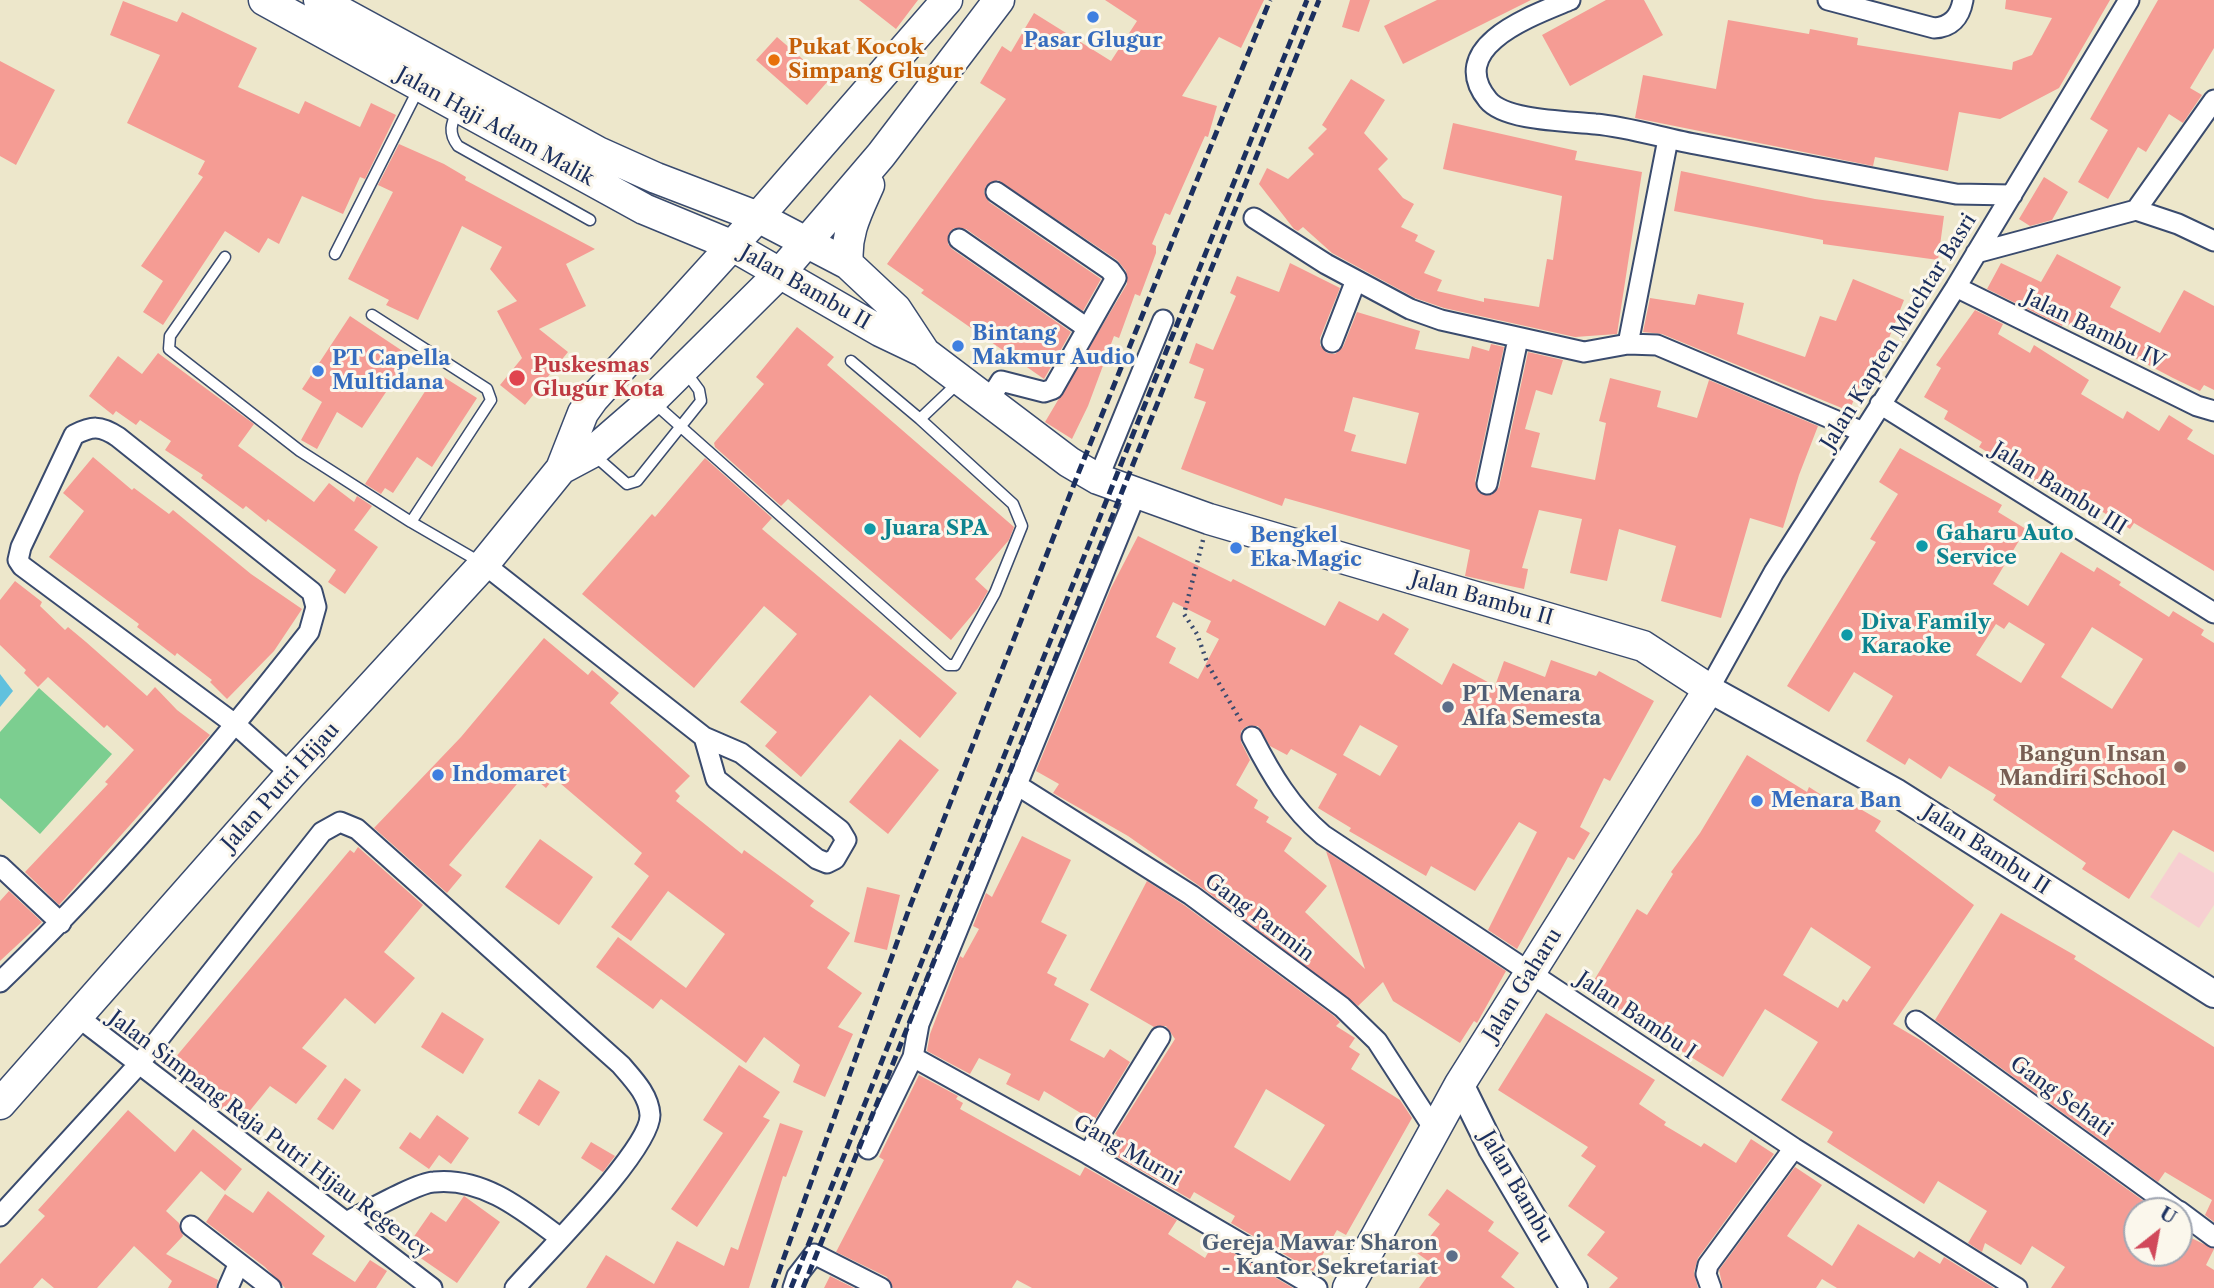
<!DOCTYPE html>
<html>
<head>
<meta charset="utf-8">
<style>
  body { margin:0 }
  #map { position:relative; width:2214px; height:1288px; overflow:hidden; background:#ede7cb; font-family:"Libre Caslon Text",serif }
  canvas { display:block }
  .north { position:absolute; left:2123px; top:1197px; width:70px; height:70px; box-sizing:border-box; background:#fbf7ec; border:2px solid #a1a7b3; border-radius:50%; rotate:31deg; font-size:19px; font-weight:700; line-height:28px; text-align:center; color:#1b2f5e }
  .north::after { content:''; display:block; margin:auto; width:24px; height:32px; background:#d1495b; clip-path:polygon(50% 0,100% 100%,50% 72%,0 100%) }
</style>
</head>
<body>
<div id="map">
<canvas width="2214" height="1288"></canvas>
<div class="north">U</div>
</div>
<script>
const context = document.querySelector('canvas').getContext('2d');
context.lineJoin = 'round';
function fill(path, color) { context.fillStyle = color; context.fill(path, 'evenodd'); }
function stroke(path, color, width, dash) { context.strokeStyle = color; context.lineWidth = width; context.lineCap = dash ? 'butt' : 'round'; context.setLineDash(dash || []); context.stroke(path); }
function label(font, color, halo, rows, align = 'center') {
  context.font = font + ' "Libre Caslon Text",serif'; context.lineWidth = 6; context.setLineDash([]); context.textBaseline = 'middle'; context.strokeStyle = halo; context.fillStyle = color; for (const [text, x, y, turn = 0] of rows) {
    context.save(); context.translate(x, y); context.rotate((+turn || 0) * Math.PI / 180); context.textAlign = isNaN(turn) ? turn : align; if (halo) context.strokeText(text, 0, 0); context.fillText(text, 0, 0); context.restore();
  }
}
const built = new Path2D(`
  M2179,852L2214,873V905L2199,928L2150,897Z`);
const green = new Path2D(`
  M39,688L112,754L40,834L0,798V732Z`);
const water = new Path2D(`
  M0,674L13,691L0,707Z`);
const building = new Path2D(`
  M859,0H918L896,29Z
  M1105,0H1264L1241,48L1219,37L1182,96L1217,106L1208,137L1205,136L1170,215L1165,213L1152,244L1156,246V253L1140,296L1135,294L1119,338L1114,336L1088,406L1072,439L1045,422L1127,284L1126,271L1117,260L998,180L986,186L984,192L989,202L1101,279L1083,311L966,229L954,228L949,233L948,244L952,249L1071,332L1044,379L921,293L924,290L887,264L1006,99L980,83L1002,46L1011,52L1034,13L1111,61L1137,21Z
  M1350,0H1370L1359,32L1342,27Z
  M1437,0H1531L1403,64L1384,26Z
  M1606,0H1644L1663,35L1570,86L1542,35Z
  M2006,0H2110L2059,88L2000,119L1959,112L1948,171L1875,157L1873,166L1635,118L1643,75L1716,89L1728,20L1809,34L1810,29L1858,38L1857,45L2012,70L2013,62L2032,55L2052,18L2005,9Z
  M2158,0H2214V48L2190,88L2202,95L2183,123L2169,114L2146,152L2138,147L2108,199L2078,182L2108,130L2090,119Z
  M123,1L177,22L182,12L257,48L238,87L299,114L305,101L360,127L371,103L396,115L365,179L360,177L343,214L302,196L279,244L268,238L259,253L225,231L163,325L143,312L163,281L141,266L203,177L198,174L205,161L127,123L160,55L110,35Z
  M777,37L828,81L807,105L756,60Z
  M0,61L55,90L16,165L0,156Z
  M1351,79L1385,100L1364,133L1388,159L1378,169L1403,198L1414,204L1401,227L1418,235L1415,241L1435,251L1424,273L1442,280L1437,291L1484,302V298L1539,307L1547,259L1553,260L1562,196L1443,169L1453,123L1577,151L1575,160L1642,172L1617,334L1575,337L1444,308L1415,298L1332,253L1303,227L1298,231L1294,229L1259,184L1267,168L1288,179L1314,154L1308,148L1327,129L1322,125Z
  M399,144L444,164L466,177L465,180L595,249L566,264L586,306L539,329L568,352L525,405L500,385L522,358L497,311L517,301L490,269L502,247L462,226L418,320L386,305L389,300L348,279L393,192L378,185Z
  M1681,171L1815,199L1944,216L1938,260L1823,244V240L1674,211Z
  M2044,177L2068,192L2052,220L2030,226L2019,219Z
  M2057,254L2121,287L2110,307L2160,333L2184,290L2214,306V390L2204,385L2200,391L2173,378L2118,349L2121,344L2082,323L2078,330L2064,322L2062,326L1987,289L2001,263L2041,282Z
  M1290,263L1340,288L1320,338V345L1327,353L1335,354L1343,347L1357,312L1420,331L1415,349L1469,359L1472,346L1489,351L1491,344L1504,347L1475,481L1479,493L1491,495L1499,487L1528,352L1563,360L1552,395L1536,390L1525,429L1540,433L1531,467L1595,480L1606,423L1599,421L1610,378L1661,391L1657,407L1697,418L1709,380L1818,426L1799,475L1783,528L1750,518L1721,618L1661,601L1676,546L1619,529L1607,581L1570,573L1582,519L1539,510L1522,568L1528,569L1524,589L1465,576L1470,550L1285,498L1282,506L1181,469L1206,402L1194,398L1204,369L1189,363L1196,343L1213,350L1236,296L1230,293L1237,276L1279,292ZM1353,397L1419,413L1406,464L1351,451L1356,435L1344,431Z
  M1853,279L1904,300L1876,371L1868,368L1849,411L1662,334L1643,332L1650,298L1695,305L1698,294L1744,303L1737,334L1805,357L1820,316L1836,321Z
  M1975,310L2003,324L1998,334L2030,353L2034,345L2089,380L2081,394L2123,419L2127,411L2159,431L2169,415L2193,430L2187,439L2214,455V571L2134,523L2130,529L2061,486L2057,494L1979,447L1982,442L1944,419L1948,411L1924,397L1941,368L1936,365Z
  M350,316L410,356L362,428L337,412L317,449L301,440L322,402L302,389Z
  M797,327L834,357L827,365L1014,527L1009,540L975,579L988,591L978,608L951,640L788,499L781,506L715,447L714,443L764,384L756,377Z
  M158,353L254,424L238,446L314,502L329,483L354,502L357,496L372,506L354,530L378,547L345,594L328,582L336,570L268,519L266,522L246,506L243,509L201,478L203,475L165,450L171,441L140,420L136,425L116,411L113,415L89,396L118,356L142,374Z
  M435,376H442L477,398L432,467L417,457L393,493L385,488L381,494L365,484Z
  M1900,448L2002,505L1998,512L2026,529L1993,584L2028,606L2061,552L2094,572L2097,567L2121,582L2119,585L2169,617L2173,611L2204,630L2201,635L2214,643V852L2173,830L2129,899L2082,869L2086,863L1993,800L1996,795L1949,766L1941,779L1909,758L1905,765L1866,741L1893,696L1854,672L1829,712L1787,686L1876,542L1870,539L1898,494L1879,482ZM2009,622L2045,644L2021,683L1976,655L1996,624L2004,629ZM2092,627L2143,659L2112,709L2061,677Z
  M93,457L132,490L134,488L169,514L173,510L251,574L302,609L274,651L227,699L210,682L212,680L177,653L175,656L137,627L139,624L49,557L84,511L63,493Z
  M705,458L772,518L762,529L957,693L920,738L870,695L801,777L765,746L777,732L740,702L797,634L764,606L694,688L582,594L652,514L655,517Z
  M1138,536L1231,582L1233,579L1325,626L1339,601L1378,621L1383,613L1409,629L1394,654L1442,685L1453,663L1495,686L1504,661L1545,677L1551,660L1596,676L1599,671L1654,701L1610,781L1604,778L1580,827L1590,833L1574,860L1568,857L1517,949L1488,930L1537,832L1519,822L1475,891L1431,866L1426,876L1349,831L1351,828L1318,808L1337,774L1291,749L1287,755L1270,746L1258,726H1247L1241,731V742L1250,760L1236,785L1258,800L1254,808L1269,817L1266,822L1292,838L1284,851L1327,886L1305,912L1365,969L1326,851L1506,971L1477,1023L1474,1021L1460,1043L1393,1001L1383,982L1358,1006L1198,885L1128,836L1053,793L1059,784L1036,771L1111,588ZM1173,602L1211,621L1206,632L1219,639L1198,679L1169,663L1176,648L1156,637ZM1360,725L1398,746L1380,776L1343,755Z
  M15,581L42,602L40,606L65,630L68,627L86,642L147,696L155,687L177,710L210,735L59,905L25,872L108,784L105,782L134,750L107,725L104,728L48,677L38,687L24,673L26,670L0,645V600Z
  M544,638L588,675L592,670L619,693L610,703L690,776L675,791L680,796L676,801L742,854L744,850L814,901L810,906L850,933L827,968L862,993L838,1027L853,1034L825,1097L793,1082L800,1065L764,1037L746,1063L661,999L653,1009L596,967L618,937L686,988L725,934L668,891L631,941L611,927L649,876L634,864L642,853L554,778L546,788L527,772L449,865L462,875L447,893L374,828L461,737Z
  M900,739L939,770L888,834L849,802Z
  M1747,755L1807,792L1809,787L1834,803L1838,796L1881,821L1875,831L1974,905L1893,1024L1922,1041L2145,1202L2137,1211V1253H2179V1232L2214,1249L2206,1265L2214,1270V1288H2051L2065,1267L2032,1246L2021,1265L1985,1243L1982,1252L1968,1243L1987,1211L1938,1181L1924,1204L1827,1142L1833,1132L1781,1100L1818,1042L1765,1009L1723,1077L1587,992L1637,909L1647,915L1673,874L1671,872L1700,833ZM1811,927L1871,967L1847,1002L1843,999L1838,1008L1783,975Z
  M1022,836L1071,860L1041,922L1067,935L1047,973L1057,978L1054,985L1089,1004L1070,1040L1104,1058L1110,1049L1130,1062L1094,1121L1044,1091L1039,1101L1006,1084L1011,1074L979,1058L970,1074L927,1051L930,1034L960,956L963,958L979,929L973,926L986,893L992,897Z
  M540,839L593,877L559,925L505,887Z
  M358,847L423,905L384,952L415,978L375,1024L345,998L302,1048L327,1066L296,1104L270,1086L239,1124L169,1065L350,850L354,853Z
  M1147,881L1184,905L1334,1016L1340,1022L1336,1026L1355,1038L1349,1047L1360,1054L1351,1069L1400,1100L1412,1118L1346,1235L1337,1230L1313,1271L1231,1223L1235,1216L1194,1192L1190,1199L1107,1151L1117,1135L1115,1134L1175,1039L1166,1026L1154,1027L1090,990ZM1266,1089L1325,1125L1290,1181L1234,1147Z
  M867,887L900,895L887,950L854,942Z
  M9,891L42,922L0,961V901Z
  M2001,913L2076,956L2074,959L2214,1047V1222L2205,1215L2212,1200L2165,1172L2158,1182L1935,1020Z
  M442,1012L484,1039L463,1074L421,1047Z
  M1546,1013L1655,1080L1639,1104L1666,1122L1664,1125L1701,1147L1704,1143L1736,1163L1751,1139L1774,1154L1698,1258L1694,1272L1698,1288H1609L1618,1278L1587,1255L1605,1232L1568,1206L1596,1166L1581,1156L1588,1147L1498,1090Z
  M739,1065L780,1092L763,1117L770,1120L697,1227L671,1209L723,1133L703,1120Z
  M919,1075L958,1096L956,1099L963,1103L960,1109L1080,1176L1085,1167L1177,1220L1168,1234L1205,1258L1213,1244H1218L1293,1288H1032L1017,1280L1012,1288H893L887,1277L836,1252L884,1160L879,1157Z
  M345,1078L361,1090L333,1130L317,1119Z
  M539,1079L560,1092L539,1126L518,1113Z
  M128,1110L175,1152L193,1129L242,1169L225,1191L201,1171L166,1211L179,1223L183,1236L166,1254L218,1280L216,1288H168L172,1281L134,1246L97,1288H54L42,1278L33,1288H0V1264L45,1216L38,1210Z
  M437,1115L469,1138L451,1164L439,1155L429,1169L399,1148L410,1132L420,1139Z
  M780,1123L803,1131L786,1177L783,1176L749,1288H586L606,1255L654,1284L677,1241L724,1266L731,1247L738,1250Z
  M591,1142L615,1156L603,1172L581,1158Z
  M1795,1167L1822,1185L1787,1236L1832,1266L1858,1224L1914,1258L1919,1251L1940,1264L1944,1257L1994,1288H1837L1822,1279L1816,1288H1723L1719,1270Z
  M1447,1189L1494,1222L1488,1231L1519,1253L1501,1277L1515,1288H1419L1435,1266L1417,1253L1440,1224L1428,1215Z
  M268,1191L325,1236L312,1254L355,1282L370,1260L387,1271L376,1288H285L265,1267L206,1222L225,1194L253,1213Z
  M464,1196L500,1222L457,1283L406,1248L431,1212L446,1222Z
  M830,1276L854,1288H824Z`);
const path = new Path2D(`
  M1203,540L1184,614L1197,634L1208,665L1241,721`);
const lane = new Path2D(`
  M458,109C451,124 448,133 458,146L590,220
  M335,254L418,90
  M225,257L170,336L169,349L300,451L411,522
  M372,315L487,389L491,400L411,522L480,562
  M851,361L920,419
  M653,402L948,665H955L995,593L1022,526L1013,504L920,419L959,382
  M594,455L627,484L637,481L701,401L699,390L685,371`);
const street = new Path2D(`
  M1570,0C1534,15 1444,46 1488,100C1505,121 1569,121 1595,124C1630,127 1665,139 1700,145C1785,161 1871,178 1956,194L2012,195
  M1828,0L1934,28C1951,27 1960,17 1963,0
  M2136,210L2178,224L2214,241
  M1254,218L1326,264L1410,309L1441,320L1584,352L1628,344L1657,345L1863,432
  M959,239L1087,328
  M1976,253L2136,210L2214,100
  M1956,287L2197,406L2214,411
  M1332,342L1356,280
  M1628,344L1668,139
  M989,400L1001,381L1044,392L1053,389L1116,278L1110,270L996,192
  M1880,404L2214,613
  M1098,479L1163,320
  M1487,484L1518,339
  M484,564L704,737L741,753L840,830L846,840L835,859L827,863L817,859L716,779L704,737
  M1709,689L1774,572L1956,287L2129,0
  M1252,737C1271,774 1291,808 1323,835L1794,1148L2017,1288
  M1017,785L1191,895L1342,1007L1377,1041L1434,1129
  M0,866L61,923
  M0,982C112,874 213,754 309,632L316,607L312,592L118,437C100,425 92,426 74,435L21,547L18,560L22,566L236,725L291,774
  M78,1017L432,1288
  M1916,1021L2178,1211
  M913,1057L1088,1154L1317,1288
  M868,1149L913,1057L919,1024L1136,494
  M1088,1154L1160,1037
  M2179,1211L2214,1237
  M0,1216L139,1064L322,832L340,822L357,829L621,1065C633,1079 649,1095 650,1115C651,1149 541,1258 515,1288
  M346,1222C366,1212 416,1183 434,1182C483,1177 523,1210 559,1237
  M191,1226L271,1288
  M228,1288L238,1265
  M793,1288L797,1276L814,1254L881,1288
  M1711,1288L1706,1274L1708,1265L1794,1148`);
const secondary = new Path2D(`
  M1709,689L1897,793L2214,994
  M1460,1084L1492,1149L1574,1288`);
const primary = new Path2D(`
  M264,0L644,209L731,245L880,331L924,352
  M319,0L598,152L656,178L758,217L848,264L896,309L925,353L1069,462L1098,479L1209,519L1643,646L1709,689L1460,1084L1348,1288
  M848,264C845,234 857,212 869,185
  M561,469L591,453L651,401L781,272L881,155L999,0
  M0,1104L291,774L484,564L561,469L583,413L593,399L758,217L947,0`);
const rail = new Path2D(`
  M773,1288L909,909L1078,474L1270,0
  M791,1288L1307,0
  M803,1288L1319,0`);
const markers = [
  [1093,17,7,"#3f7fe0"],
  [774,60,7,"#e8710a"],
  [958,346,7,"#3f7fe0"],
  [318,371,7,"#3f7fe0"],
  [517,378,9,"#e0444e"],
  [870,529,7,"#0f9aa8"],
  [1922,546,7,"#0f9aa8"],
  [1236,548,7,"#3f7fe0"],
  [1847,635,7,"#0f9aa8"],
  [1448,707,7,"#5c6f8a"],
  [2180,767,7,"#8d6e63"],
  [438,775,7,"#3f7fe0"],
  [1757,801,7,"#3f7fe0"],
  [1452,1256,7,"#5c6f8a"]
];
const shopNames = [
  ["Pasar Glugur",1093,41,"center"],
  ["Bintang",972,334],
  ["Makmur Audio",972,358],
  ["PT Capella",332,359],
  ["Multidana",332,383],
  ["Bengkel",1250,536],
  ["Eka Magic",1250,560],
  ["Indomaret",452,775],
  ["Menara Ban",1771,801]
];
const foodNames = [
  ["Pukat Kocok",788,48],
  ["Simpang Glugur",788,72]
];
const streetNames = [
  ["Jalan Haji Adam Malik",495,127,29],
  ["Jalan Bambu II",805,288,30],
  ["Jalan Bambu IV",2094,330,26],
  ["Jalan Kapten Muchtar Basri",1899,332,-58],
  ["Jalan Bambu III",2059,489,32],
  ["Jalan Bambu II",1482,599,16],
  ["Jalan Putri Hijau",281,787,-48],
  ["Jalan Bambu II",1986,850,33],
  ["Gang Parmin",1259,918,37],
  ["Jalan Gaharu",1523,985,-58],
  ["Jalan Bambu I",1636,1016,34],
  ["Gang Sehati",2061,1097,36],
  ["Jalan Simpang Raja Putri Hijau Regency",269,1135,37],
  ["Gang Murni",1127,1151,30],
  ["Jalan Bambu",1516,1187,60]
];
const healthNames = [
  ["Puskesmas",533,366],
  ["Glugur Kota",533,390]
];
const cultureNames = [
  ["Juara SPA",884,529],
  ["Gaharu Auto",1936,534],
  ["Service",1936,558],
  ["Diva Family",1861,623],
  ["Karaoke",1861,647]
];
const serviceNames = [
  ["PT Menara",1462,695],
  ["Alfa Semesta",1462,719],
  ["Gereja Mawar Sharon",1438,1244,"right"],
  ["- Kantor Sekretariat",1438,1268,"right"]
];
const educationNames = [
  ["Bangun Insan",2166,755],
  ["Mandiri School",2166,779]
];
fill(built, '#f7cfd1');
fill(green, '#7cce90');
fill(water, '#60c1de');
fill(building, '#f59c94');
stroke(lane, '#3a4b6e', 13);
stroke(street, '#3a4b6e', 23);
stroke(secondary, '#3a4b6e', 30);
stroke(primary, '#3a4b6e', 33);
stroke(path, '#3a4b6e', 4.5, [2, 5]);
stroke(lane, '#fff', 10);
stroke(street, '#fff', 19);
stroke(secondary, '#fff', 26);
stroke(primary, '#fff', 30);
stroke(rail, '#1b2f5e', 5, [10, 5]);
for (const [x, y, r, color] of markers) { const dot = new Path2D(); dot.arc(x, y, r, 0, 2 * Math.PI); context.fillStyle = color; context.fill(dot); stroke(dot, '#fbf7ec', 2.5); }
label('bold 21px', '#366cbe', '#fbf7ec', shopNames, 'left');
label('bold 21px', '#c56008', '#fbf7ec', foodNames, 'left');
label('21px', '#1b2f5e', '#fbf7ec', streetNames);
label('bold 21px', '#be3a42', '#fbf7ec', healthNames, 'left');
label('bold 21px', '#0d838f', '#fbf7ec', cultureNames, 'left');
label('bold 21px', '#4e5e75', '#fbf7ec', serviceNames, 'left');
label('bold 21px', '#785e54', '#fbf7ec', educationNames, 'right');
</script>
</body>
</html>
